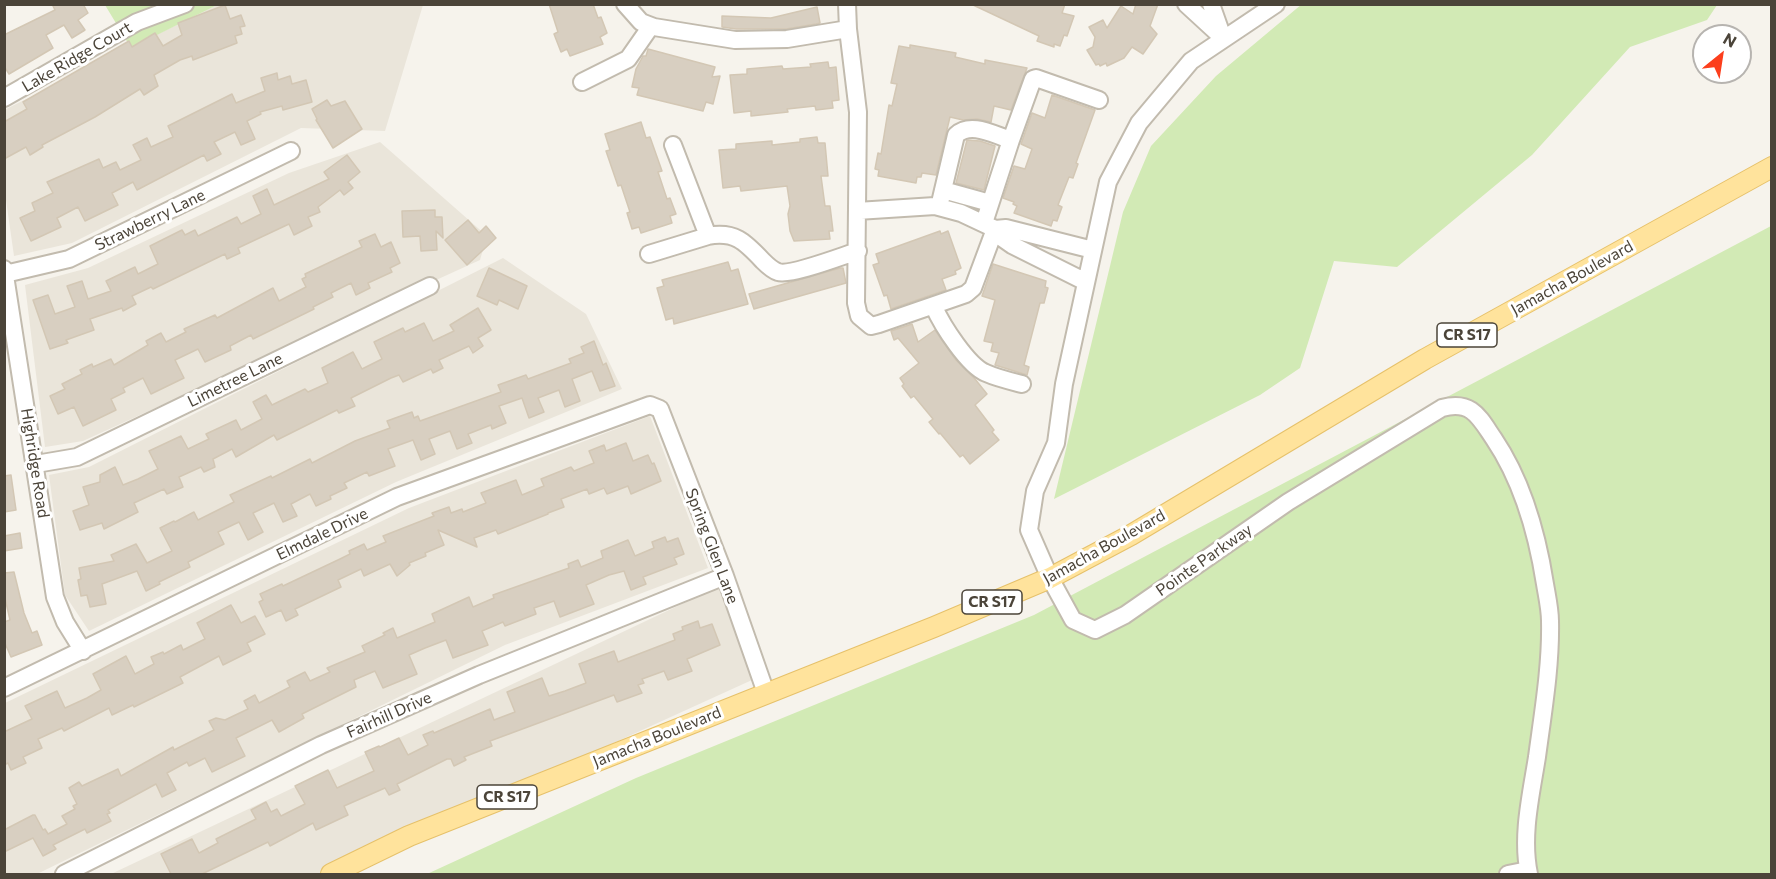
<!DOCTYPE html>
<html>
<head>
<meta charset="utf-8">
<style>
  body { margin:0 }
  #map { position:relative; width:1776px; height:879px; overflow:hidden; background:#f6f3ec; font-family:Commissioner,sans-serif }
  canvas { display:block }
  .frame { position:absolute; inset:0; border:6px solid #4b4439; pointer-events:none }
  .north { position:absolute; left:1692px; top:24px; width:60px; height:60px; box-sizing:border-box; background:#fff; border:2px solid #b7b4b0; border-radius:50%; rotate:30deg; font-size:16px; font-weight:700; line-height:24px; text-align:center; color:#4b4439 }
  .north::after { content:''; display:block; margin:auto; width:21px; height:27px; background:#fc3f1d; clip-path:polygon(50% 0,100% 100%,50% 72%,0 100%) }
</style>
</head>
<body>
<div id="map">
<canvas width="1776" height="879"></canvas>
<div class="frame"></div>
<div class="north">N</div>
</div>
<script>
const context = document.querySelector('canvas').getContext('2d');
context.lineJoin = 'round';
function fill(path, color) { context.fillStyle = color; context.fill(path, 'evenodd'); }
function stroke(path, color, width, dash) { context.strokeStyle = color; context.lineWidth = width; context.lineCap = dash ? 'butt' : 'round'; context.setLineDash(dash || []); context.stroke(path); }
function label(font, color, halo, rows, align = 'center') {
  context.font = font + ' Commissioner,sans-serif'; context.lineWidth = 6; context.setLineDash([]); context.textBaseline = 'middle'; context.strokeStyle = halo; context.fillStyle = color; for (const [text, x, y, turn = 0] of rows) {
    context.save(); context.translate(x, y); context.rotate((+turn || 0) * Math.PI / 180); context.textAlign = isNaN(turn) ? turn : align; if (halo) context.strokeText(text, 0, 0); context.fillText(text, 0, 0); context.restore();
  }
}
const residential = new Path2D(`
  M421,4L423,5L385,131L301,128L72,243L14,256L5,193L4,110L217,5Z
  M380,142L487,236L480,260L83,441L45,447L25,285L88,268L289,173Z
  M503,258L586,314L622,389L396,482L89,631L65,595L49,475L89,467Z
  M650,416L708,568L505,645L37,874H5V703L409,508Z
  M722,585L752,680L326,874H111Z`);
const green = new Path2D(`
  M1302,4L1717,5L1707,20L1630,47L1532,155L1397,267L1334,261L1300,368L1260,395L1054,499L1123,212L1151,146L1216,76Z
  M105,5H217L131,48Z
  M1771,226V874H427L636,778L1034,615Z`);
const building = new Path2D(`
  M52,4H83L88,13L78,20L85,30L72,38L64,25L46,35L53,48L9,74L4,66V35L55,10Z
  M549,4H593L598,18L601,17L607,33L600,37L603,44L570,56L567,49L561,52L554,34L558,32Z
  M971,4H1065L1062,13L1074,16L1067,36L1064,35L1060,46L1054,44V47L1037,41L1039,36Z
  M1136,4H1158L1150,26L1157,34L1143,54L1132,47L1124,58L1107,66L1106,63L1100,66L1099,64L1096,65L1087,50L1093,47L1095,37L1089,27L1103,20L1107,28L1121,6L1133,14Z
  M225,5L230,19L241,15L245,26L240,27L242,34L235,36L237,43L193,60L192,56L180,60L154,75L158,86L144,95L140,89L95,117L42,145L43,147L30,155L26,147L4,159V122L27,109L23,102L129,41L132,47L155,33L163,46L182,35L178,23Z
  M817,7L820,23L816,24L786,29H736L722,27V16L771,18Z
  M910,45L956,53L955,57L985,64V60L1027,68L1011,110L994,106L991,122L977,119L963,120L950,117L936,175L922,173L921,177H917L916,183L878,176L879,170L875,169L878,153L881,154L889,105L892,106L897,84L891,83L899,46L910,48Z
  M648,49L715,67L712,77L720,76L713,104L706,102L703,111L637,95L639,88L632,87L636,69L643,56H646Z
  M828,62L829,68L836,67L839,100L832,101L833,108L816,110L815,106L787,109L788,112L751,116V111L734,113L730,75L747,74V69L782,66L783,69L811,67L810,64Z
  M277,73L278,80L290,76L292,84L306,80L312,102L283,110L282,106L260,112L261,114L247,121L255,139L241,145L235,132L214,142L221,154L207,161L204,155L137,190L133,182L112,193L118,205L85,221L78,207L57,218L61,227L31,241L20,218L35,211L32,203L53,193L47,182L99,159L103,168L116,162L120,170L141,160L133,145L147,138L151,147L173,137L168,126L232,94L236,103L265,91L261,78Z
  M1052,95L1095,110L1076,163L1078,164L1073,178L1069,177L1058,205L1062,207L1057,221L1053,220L1051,226L1014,213L1017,206L1013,204L1014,202L1003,198L1014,166L1025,169L1032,149L1021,144L1032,113L1045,118Z
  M327,100L331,106L345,101L362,129L333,148L316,120L317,119L312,109Z
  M641,122L646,138L650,137L662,171L658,172L667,199L670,198L676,214L670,216L672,223L641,233L639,227L632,229L627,213L630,212L621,185L618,186L606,151L610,150L605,134Z
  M817,137L818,143H825L828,176H821L825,206H830L833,231H829L830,239L794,241L790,231L788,214L790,206L787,186L741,191L740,186L723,188L719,150L736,149V144L772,141V145L800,142V139Z
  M967,140L980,141L995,146L984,190L956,183Z
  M347,155L360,172L348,182L353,188L344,195L340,190L318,207L320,212L308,217L312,226L294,235L289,224L238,248L240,253L227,259L225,254L153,289L151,287L132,296L136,304L123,311L122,308L90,319L94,330L66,340L68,343L50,349L33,300L48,295L55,314L75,307L67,286L82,281L88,299L111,291L106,281L135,267L138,274L158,264L150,246L182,230L185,235L195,230L198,236L237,217L241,224L261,214L253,196L267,189L274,205L329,179L324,172Z
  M435,210V217H442L443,238L436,231L437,250L421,251L420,236L403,237L402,211Z
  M468,220L479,233L486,226L496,238L467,265L445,240Z
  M940,231L941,234L948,231L961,268L955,271L956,274L942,279L946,290L891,309L887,295L884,296L873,265L879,263L876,254Z
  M375,234L381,247L391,242L400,263L390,268L392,272L368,283L370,288L356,295L351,283L331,293L333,297L313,307L314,309L253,339L251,335L230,346L231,350L205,362L198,349L175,360L184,378L151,394L143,378L123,388L125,392L111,399L116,410L83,426L74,407L58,414L50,396L65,389L62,384L82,374L80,370L92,364L93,367L111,359L114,365L148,345L146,341L161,333L166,342L186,332L184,329L215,315L217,318L273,288L279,301L306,287L302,279L306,277L305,274L362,247L359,241Z
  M728,262L731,271L738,269L748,304L674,324L673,318L666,320L657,288L664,286L662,280Z
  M993,264L1046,281L1045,287L1048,288L1044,303H1040L1024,365L1029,367L1027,375L995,365L999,353L991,351L993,343L984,341L995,300L982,296Z
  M489,268L527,286L518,309L499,300L497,305L477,296Z
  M840,268H843L846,283L754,309L749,294Z
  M478,308L491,330L478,338L483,346L473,353L469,346L439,360L443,368L433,373L431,369L403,382L399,375L391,378L351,398L355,406L339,413L337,410L277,440L274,435L236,457L232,449L213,459L215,467L204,472L201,467L179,477L183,487L167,494L164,489L134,503L138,512L104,529L102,523L80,530L73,511L89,505L83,487L100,482V475L115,467L123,485L138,479L158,469L149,451L181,436L188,449L209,439L206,434L236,420L241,430L262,419L253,402L266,395L272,405L305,389L308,392L328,383L322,368L353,352L362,369L382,359L374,342L403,328L405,332L424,323L433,341L454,331L450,325Z
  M912,324L918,342L935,330L956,360L975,379L987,394L975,405L994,430L992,432L999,440L970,464L963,455L960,457L940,433L939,434L929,422L933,419L914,396L911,398L902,386L904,384L900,378L919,363L898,338L894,340L891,331Z
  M594,341L603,365L606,363L615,386L600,391L592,371L572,379L580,401L565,407L559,390L538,398L544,412L529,418L522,398L499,406L506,423L492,429L491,425L468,434L472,443L457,449L450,431L429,439L435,454L421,460L413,440L388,449L395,466L369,476L367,472L344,483L347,488L330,496L331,499L316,506L310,494L291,504L297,516L283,522L274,503L253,513L263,532L248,540L239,522L218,532L224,544L188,562L190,567L159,582L160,584L146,591L137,571L102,584L106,604L90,607L87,595L81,596L78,580L81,579L79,568L114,561L111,555L136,544L147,563L172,551L160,528L174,521L175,522L194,512L198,520L234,502L230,495L271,476L272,478L310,459L312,463L355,441L390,428L387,421L398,417L412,412L414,418L418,416L420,421L501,392L498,385L526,375L528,379L571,363L569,359L584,353L581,347Z
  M626,443L633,461L648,455L652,464L654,463L661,481L631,494L628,486L607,494L604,488L589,494L587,489L561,499L564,507L548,513V514L498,534L496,530L474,538L477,547L438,530L444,545L425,553L426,556L409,563L410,565L397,576L390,564L364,576L361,569L338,580L341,587L295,609L298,615L286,621L281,610L266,617L259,602L263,600L260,594L282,584L283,586L340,559L350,554L349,551L364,544L367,550L386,542L383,536L434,516L432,513L449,507L451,513L462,509L463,512L486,503L481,493L516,480L522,495L544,486L541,479L571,467L574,471L594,463L589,451L604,445L606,451Z
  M11,475L16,510L4,512V476Z
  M20,533L22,548L4,551V536Z
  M665,537L667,542L678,538L684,554L674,558L677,564L643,577L646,584L631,590L624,571L609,575L586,585L594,604L560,617L554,601L534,608L536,614L505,626L503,622L482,631L488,645L453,658L446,640L425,648L409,655L417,674L383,688L375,671L354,680L356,687L302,714L304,718L279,732L272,720L236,738L245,756L212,772L205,758L189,766L187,762L167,773L176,790L162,797L156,784L108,810L110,813L107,814L111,821L87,833L85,829L53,845L56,849L43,856L33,838L4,852V830L33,815H35L43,830L45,829L48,834L67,824L62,816L75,809L73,806L77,804L69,788L79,782L82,786L118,769L121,776L173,747L174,750L214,730L209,721L216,718L225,720L248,709L244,701L255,695L259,703L290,687L287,681L305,672L310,681L330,672L327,668L365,652L362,646L385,635L383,633L393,628L397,638L435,622L432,614L469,597L473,607L494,598L493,595L569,568L568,564L578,560L581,567L603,558L601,551L628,540L635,556L654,548L652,542Z
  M14,572L24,613L32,633L37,631L42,645L11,657L4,641V622L10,620L4,594V573Z
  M231,605L241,623L255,616L265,634L247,643L251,651L223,665L219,656L180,677L183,683L134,707L133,705L112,715L109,708L64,731L62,728L38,739L42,748L23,757L26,763L11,770L8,763L4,765V732L32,719L25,706L57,691L65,708L87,698L101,690L93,674L126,656L135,674L154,664L151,657L163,652L164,654L181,645L183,650L205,639L197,623Z
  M698,621L700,628L712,624L720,645L687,659L692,671L668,680L664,671L642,679L644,683L638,685L642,693L617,702L614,695L490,741L492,746L464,757L466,760L454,766L451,759H447L397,784L400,790L389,795L385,788L344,806L348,815L316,830L313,823L270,846L268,842L202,874H171L161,854L192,839L199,853L218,843L216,839L256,819L251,810L266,802L271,812L277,809L281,816L305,804L295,786L328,770L337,788L374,771L365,752L379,746L380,747L399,738L408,755L428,745L423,735L433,731L434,733L490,709L494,720L515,712L507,692L542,678L549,696L565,691L586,683L579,664L614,651L618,662L675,640L673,634L683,630L682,627Z`);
const minor = new Path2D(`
  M625,4L641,22L654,27L735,40L787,39L848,29L847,4
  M1186,4L1223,38
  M1211,4L1223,38
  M1276,4L1191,61L1139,123L1108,182L1064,384L1056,443L1035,491L1029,530L1050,578L1073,620L1095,630L1125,615L1288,502L1442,408C1472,400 1479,417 1494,439C1523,482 1537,533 1545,584C1547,596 1550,609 1550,621C1551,666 1543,712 1537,757C1531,795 1521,836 1529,874
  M848,29L858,112L856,303L859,316L871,326L879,324L966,294L973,288L995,229L961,213L935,206L857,211
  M582,82L628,59L651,26
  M4,98L137,22L185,4
  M943,190L990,203
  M939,207L956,135C971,121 994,135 1011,140L1033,79L1036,78L1099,100
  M984,223L1011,140
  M708,236C735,231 745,242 763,261C767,265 772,270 778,272C791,276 842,256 858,251
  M649,254L708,236L673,145
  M4,269L55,597L65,622L83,651
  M5,274L69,259L291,151
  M1086,282L1012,245L1002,238L995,229L1006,228L1093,250
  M934,307C942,325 968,366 986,373C997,378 1010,381 1022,384
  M36,464L77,457L430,286
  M4,688L397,497L650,405L660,409L725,576L766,693
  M64,874L321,745L479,675L725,576
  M1508,874L1528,870`);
const major = new Path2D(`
  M331,874L409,836L934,627L1050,578L1131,535L1425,359L1772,167`);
const shields = [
  [1467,335,60],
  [992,602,60],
  [507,797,60]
];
const shieldNames = [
  ["CR S17",1467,335],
  ["CR S17",992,602],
  ["CR S17",507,797]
];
const streetNames = [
  ["Lake Ridge Court",77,57,-30],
  ["Strawberry Lane",150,220,-26],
  ["Jamacha Boulevard",1572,278,-29],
  ["Limetree Lane",235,380,-26],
  ["Highridge Road",35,463,81],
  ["Elmdale Drive",322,534,-26],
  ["Spring Glen Lane",712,546,69],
  ["Jamacha Boulevard",1104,547,-29],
  ["Pointe Parkway",1204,560,-35],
  ["Fairhill Drive",389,715,-24],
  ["Jamacha Boulevard",657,737,-22]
];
fill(residential, '#eae5da');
fill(green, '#d2eab5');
fill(building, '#d8cfc1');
stroke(building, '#d3c7b4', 1.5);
stroke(minor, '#c2bbae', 20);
stroke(major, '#e6c16a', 22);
stroke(minor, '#fff', 16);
stroke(major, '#ffe39c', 20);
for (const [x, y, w] of shields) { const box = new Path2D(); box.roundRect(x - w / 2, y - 12, w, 24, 4.5); context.fillStyle = '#fff'; context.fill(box); stroke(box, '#4b4439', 1.5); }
label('bold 15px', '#4b4439', null, shieldNames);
label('16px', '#4b4439', '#fff', streetNames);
</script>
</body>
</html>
